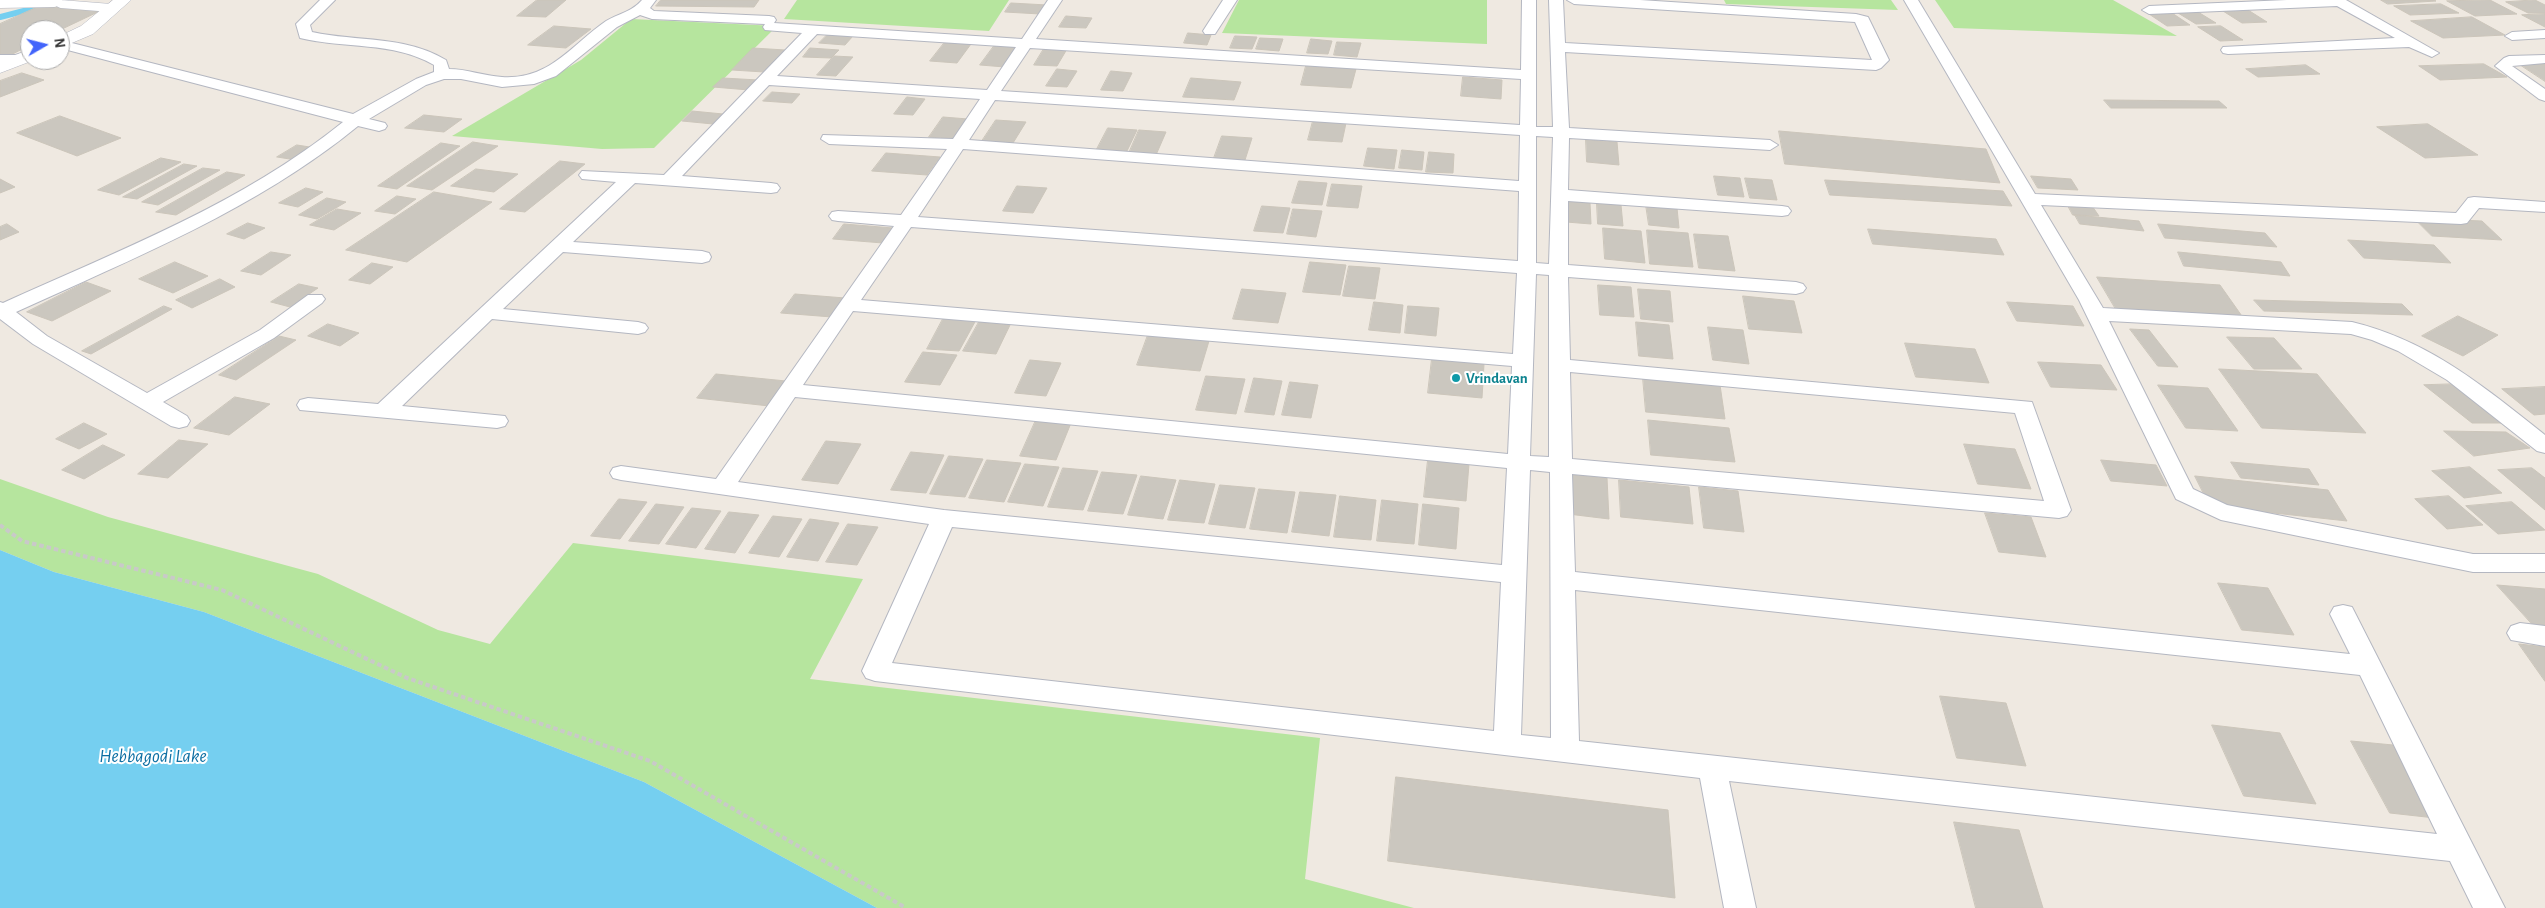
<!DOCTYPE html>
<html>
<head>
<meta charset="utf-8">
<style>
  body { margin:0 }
  #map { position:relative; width:2545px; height:908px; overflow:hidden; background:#efe9e1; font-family:"Alegreya Sans",sans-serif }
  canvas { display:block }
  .north { position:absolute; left:20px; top:20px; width:50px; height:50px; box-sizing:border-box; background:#fff; border:1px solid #ababab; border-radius:50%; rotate:82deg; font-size:14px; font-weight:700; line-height:20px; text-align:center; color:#2e2e2e }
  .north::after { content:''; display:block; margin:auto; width:18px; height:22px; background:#4264fb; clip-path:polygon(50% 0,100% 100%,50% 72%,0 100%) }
</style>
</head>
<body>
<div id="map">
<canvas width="2545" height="908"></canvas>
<div class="north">N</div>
</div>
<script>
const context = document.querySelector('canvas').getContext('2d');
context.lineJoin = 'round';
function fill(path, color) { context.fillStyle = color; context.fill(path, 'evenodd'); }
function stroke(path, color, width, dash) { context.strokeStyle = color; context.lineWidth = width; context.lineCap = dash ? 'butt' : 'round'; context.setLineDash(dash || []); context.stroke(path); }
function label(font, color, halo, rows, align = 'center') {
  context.font = font + ' "Alegreya Sans",sans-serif'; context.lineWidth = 4; context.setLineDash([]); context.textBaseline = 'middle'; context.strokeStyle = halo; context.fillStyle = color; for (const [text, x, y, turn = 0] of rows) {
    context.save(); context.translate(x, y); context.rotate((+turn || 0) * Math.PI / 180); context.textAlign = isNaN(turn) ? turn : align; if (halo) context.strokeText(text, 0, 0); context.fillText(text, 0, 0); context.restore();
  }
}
const green = new Path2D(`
  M797,0H1009L989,31L784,19Z
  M1239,0H1487V44L1222,33Z
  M1724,0H1891L1898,10L1726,4Z
  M1935,0H2113L2177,36L1954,28Z
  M631,19L777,26L654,148L602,149L452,136L581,60Z
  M0,479L108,517L318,574L438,630L490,644L573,543L863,579L810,679L1320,738L1305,879L1414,908H877L644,782L204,612L54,572L0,550Z`);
const water = new Path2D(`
  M0,550L54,572L204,612L644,782L877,908H0Z`);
const stream = new Path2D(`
  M0,17L66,0`);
const building = new Path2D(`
  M537,0H566L546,17L517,16Z
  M661,0H759L754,7L656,6Z
  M2381,0H2434L2436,1L2388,4Z
  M2490,0L2517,14L2475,16L2447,1Z
  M2535,0L2545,5V13H2528L2506,2Z
  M1011,3L1047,5L1040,14L1005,12Z
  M2441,4L2459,13L2410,15L2394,6Z
  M42,5L102,10L60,30H30V45L5,58L0,57V24Z
  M2248,10L2267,22L2242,23L2223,11Z
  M2198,12L2216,23L2196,24L2178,13Z
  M2172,13L2190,25L2167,26L2149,14Z
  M2545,14V27L2522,15Z
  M1066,16L1092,18L1086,28L1059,27Z
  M2472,17L2505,35L2443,38L2411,21Z
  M554,26L591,29L566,48L528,45Z
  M2221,26L2243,40L2220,41L2198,27Z
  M1188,33L1211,35L1207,45L1184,43Z
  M828,34L853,36L845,45L819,43Z
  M1235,36L1257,37L1252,49L1230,48Z
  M1260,38L1283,39L1279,51L1256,49Z
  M1311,39L1332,41L1328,54L1307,53Z
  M945,42L971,44L957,63L930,61Z
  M1337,42L1361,43L1357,57L1334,55Z
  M994,46L1019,47L1005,67L980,65Z
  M1045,47L1067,49L1057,66L1034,65Z
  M753,48L785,50L764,72L732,70Z
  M810,48L839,50L831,58L803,57Z
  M834,56L853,57L836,76L817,75Z
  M2484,64L2507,77L2440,80L2419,66Z
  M2519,64H2545V81Z
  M2306,65L2320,74L2258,77L2246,69Z
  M1306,66L1356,69L1351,88L1301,85Z
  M1057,69L1077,71L1067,87L1046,86Z
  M1111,71L1132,73L1123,91L1101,90Z
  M22,73L44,80L0,97V81Z
  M1463,77L1502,80L1501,99L1461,96Z
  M723,78L758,80L749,90L713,87Z
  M1191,78L1241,82L1234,100L1183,97Z
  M772,92L800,94L792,103L763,101Z
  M907,97L925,99L913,115L894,114Z
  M2104,100L2219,101L2227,108H2111Z
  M692,111L723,114L713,124L682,121Z
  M424,115L462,119L444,132L405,128Z
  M60,116L121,138L77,156L17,133Z
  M943,117L968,119L954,139L929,137Z
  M996,120L1026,122L1013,143L982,141Z
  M1313,121L1346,123L1342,142L1308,140Z
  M2428,124L2478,155L2425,158L2377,127Z
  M1108,128L1137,130L1127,151L1097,149Z
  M1139,130L1166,132L1156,155L1129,153Z
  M1779,131L1986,149L2000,183L1785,164Z
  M1222,136L1252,138L1245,160L1214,158Z
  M1586,140L1617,142L1619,165L1587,162Z
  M473,142L498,146L432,190L407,186Z
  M441,143L460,146L397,189L378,186Z
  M297,145L316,148L296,160L277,157Z
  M1368,148L1397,150L1394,169L1364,166Z
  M1402,150L1424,152L1422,170L1399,168Z
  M1429,152L1454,154L1453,173L1426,172Z
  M886,153L940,157L927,175L872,171Z
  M161,158L181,162L119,195L98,190Z
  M560,161L585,164L525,212L500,209Z
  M184,164L197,166L137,199L123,197Z
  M203,168L220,170L158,205L142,202Z
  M476,169L518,174L494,192L451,186Z
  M227,172L245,175L176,215L156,212Z
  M1714,176L1740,178L1744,197L1718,195Z
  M2031,176L2071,179L2078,190L2038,188Z
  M1745,178L1772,180L1777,200L1750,198Z
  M0,179L15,187L0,193Z
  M1825,180L2003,191L2012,206L1830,195Z
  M1299,181L1327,183L1322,205L1292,203Z
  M1332,184L1362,186L1358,208L1327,206Z
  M1017,186L1047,188L1033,213L1003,211Z
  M306,188L323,192L298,207L279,203Z
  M434,192L492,202L407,262L346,250Z
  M397,196L416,199L395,214L375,211Z
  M327,198L346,202L317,219L299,215Z
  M1565,201L1590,203L1591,224L1566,222Z
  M2066,202L2090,203L2099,216L2073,215Z
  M1597,204L1621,205L1623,226L1598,224Z
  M1646,205L1677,208L1679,228L1649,225Z
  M1262,206L1290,208L1283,233L1254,231Z
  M337,209L361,213L334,230L310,225Z
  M1293,209L1322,211L1316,237L1287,234Z
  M2075,215L2139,221L2144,231L2080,224Z
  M2414,218L2482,221L2502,240L2432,236Z
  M248,223L265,228L244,239L227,234Z
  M7,224L19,232L0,240V227Z
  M844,224L893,228L883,243L833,239Z
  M2158,224L2265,233L2277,247L2165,238Z
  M1603,228L1641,231L1645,263L1605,259Z
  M1868,229L1996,239L2004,255L1873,244Z
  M1647,230L1688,233L1693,267L1650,264Z
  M1694,234L1728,236L1735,271L1699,268Z
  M2348,240L2434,245L2451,263L2364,258Z
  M271,252L291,255L261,275L241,271Z
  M2178,252L2281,262L2290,276L2184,266Z
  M175,262L208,276L173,293L139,279Z
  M1310,262L1346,265L1340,295L1303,292Z
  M372,263L393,267L370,284L349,280Z
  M1349,266L1380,268L1375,299L1343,296Z
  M2097,277L2220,285L2244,319L2117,311Z
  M220,279L235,287L192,308L176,300Z
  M86,282L111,291L52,321L27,312Z
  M299,284L318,288L290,307L271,302Z
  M1598,285L1631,287L1634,317L1600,315Z
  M1242,289L1286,293L1278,323L1233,319Z
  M1638,289L1670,291L1673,322L1641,319Z
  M795,294L845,298L832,317L781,313Z
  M1743,296L1794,301L1802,333L1749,329Z
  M2254,300L2402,304L2413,315L2264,311Z
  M1374,302L1403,305L1400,333L1369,330Z
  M2007,302L2073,306L2084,326L2017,321Z
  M164,306L172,309L91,354L82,351Z
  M1408,306L1439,308L1436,336L1405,333Z
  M2458,316L2498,335L2463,356L2422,336Z
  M944,317L976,320L959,351L927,349Z
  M979,322L1010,325L996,354L963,351Z
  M1636,322L1669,325L1673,359L1639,356Z
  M328,324L359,333L340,346L308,336Z
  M1708,327L1743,330L1749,364L1713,360Z
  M2130,329L2149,330L2178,367L2158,366Z
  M1148,335L1209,341L1200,371L1137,365Z
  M279,336L296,340L236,380L219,375Z
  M2227,337L2274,338L2302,369H2254Z
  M1905,343L1975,349L1989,383L1916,377Z
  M923,352L957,355L940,385L905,382Z
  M1432,359L1484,364L1482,398L1428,393Z
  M1030,360L1061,363L1046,396L1015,393Z
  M2038,362L2101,365L2117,390L2051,387Z
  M2219,369L2317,374L2366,433L2262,428Z
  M716,374L786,381L769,406L697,398Z
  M1206,376L1245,379L1236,414L1196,410Z
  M1254,378L1282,381L1274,415L1245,412Z
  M1643,378L1720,385L1725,419L1646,412Z
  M1290,382L1318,385L1311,418L1282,415Z
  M2457,384L2501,423H2472L2424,385Z
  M2158,385L2208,388L2238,431L2186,428Z
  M2545,387V414L2534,415L2502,389Z
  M235,397L270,404L229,435L194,428Z
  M1036,420L1071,423L1056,460L1020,456Z
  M1648,420L1729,428L1735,462L1651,455Z
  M84,423L107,434L79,449L56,439Z
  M2444,431L2506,432L2530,448L2474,456Z
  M179,440L208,444L168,478L138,474Z
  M826,441L861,444L838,484L802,480Z
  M1964,444L2015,449L2031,489L1978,484Z
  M103,445L125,455L84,479L62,470Z
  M911,452L944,455L926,493L891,490Z
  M949,456L983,459L965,497L930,494Z
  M987,460L1021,463L1004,502L969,498Z
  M1428,460L1469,464L1466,501L1424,497Z
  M2101,460L2156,465L2167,486L2111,481Z
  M2231,462L2309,469L2319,485L2241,478Z
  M1025,464L1059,467L1043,506L1008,502Z
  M2470,467L2502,493L2464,498L2432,471Z
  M1063,468L1098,471L1083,510L1048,507Z
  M2532,468L2545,478V510L2498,470Z
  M1102,472L1137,475L1123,514L1088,511Z
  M1567,474L1607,478L1609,519L1568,514Z
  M1141,476L1176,480L1163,519L1128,515Z
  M2195,476L2328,490L2347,521L2210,506Z
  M1180,480L1215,484L1204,523L1168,520Z
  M1619,480L1689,487L1693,524L1621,517Z
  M1220,485L1255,488L1245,528L1209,524Z
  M1699,487L1738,491L1744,532L1704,528Z
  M1259,489L1295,492L1287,533L1250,529Z
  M1300,492L1336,495L1329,536L1292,532Z
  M1340,496L1376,500L1371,540L1334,537Z
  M2449,496L2483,525L2447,529L2415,499Z
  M619,499L647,502L620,539L591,536Z
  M1382,500L1418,504L1414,544L1377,541Z
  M2512,502L2545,530L2498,534L2466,506Z
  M656,504L684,507L659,544L629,541Z
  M1423,504L1459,508L1456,549L1419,545Z
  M692,508L721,511L696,548L666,544Z
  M729,512L759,515L735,553L705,549Z
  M1985,513L2031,517L2046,557L1999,552Z
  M773,516L802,519L779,557L749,553Z
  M810,519L839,523L818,561L787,557Z
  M848,524L878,527L857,565L826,562Z
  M2218,583L2268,588L2294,635L2242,630Z
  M2497,585L2545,589V625H2533Z
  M2519,644L2545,647V681Z
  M1940,696L2006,703L2026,766L1957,758Z
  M2212,725L2280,733L2316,804L2244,796Z
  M2351,741L2393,745L2435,818L2390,813Z
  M1396,777L1668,810L1675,898L1388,861Z
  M1954,822L2019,830L2043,908H1976Z`);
const path = new Path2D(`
  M0,525L22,541L222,590L407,678L650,761L906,908`);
const service = new Path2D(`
  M53,0L61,4L111,8
  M0,4L54,3`);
const minor = new Path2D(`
  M320,0H335L310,25L312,32C358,42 404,35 446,60L449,69C467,69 484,76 502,77C550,80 571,45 606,21C618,14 633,11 642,0H656L650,8L654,11L769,16L774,17L776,20L774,23L1022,39L1048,0H1062L1036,39L1521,70L1522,0H1536V127H1553L1549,0H1563L1565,43L1872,60L1855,22L1574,4L1567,0H1640L1856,14L1868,17L1889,60L1881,68L1876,70L1565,52L1569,128L1770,140L1778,145L1770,150L1569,138L1568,190L1782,206L1788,207L1791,211L1788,215L1782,216L1568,201V265L1796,282L1803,284L1806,288L1803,292L1796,294L1568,277L1570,360L2032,402L2071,510L2067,516L2059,518L1572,474L1575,572L2350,654L2330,614L2334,607L2343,605L2352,607L2505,908H2473L2450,861L1729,781L1756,908H1724L1700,778L875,681L866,678L862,671L929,524L621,480L613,478L610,473L613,468L621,466L716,479L894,226L838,221L832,220L829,216L832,212L838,211L901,215L947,149L829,144L821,139L823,135L953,139L980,99L769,85L682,176L771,183L777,184L780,188L777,192L771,193L635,183L573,242L702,251L709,253L711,257L709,261L702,263L563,252L503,309L638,322L645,324L648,328L645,332L638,334L492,319L402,406L505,416L508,421L505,426L497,428L300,410L297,405L300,400L308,398L378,404L616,182L582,179L579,175L582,171L664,175L802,33L765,30L763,27L765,24L652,19L640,15L617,27L556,76L534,84L502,87L461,79H444L426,85L369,119L385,123L387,126L385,129L379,131L358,126C257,209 134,258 16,312L47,336L147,393L260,330L308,295H322L325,299L322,303L274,338L163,402L187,416L190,421L187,426L179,428L171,426L33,344L0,319V302L3,303C120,250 243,203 343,122L60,48V40L353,114L416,79L434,72V65C393,41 344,49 300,38L296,24ZM817,34L1016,47L987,90L777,76ZM1030,48L1521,79L1520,125L1001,91ZM995,100L1520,135L1519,181L969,140ZM1536,136L1553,137L1549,264L1536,263ZM963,149L1519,191L1518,261L918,217ZM911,227L1517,273L1513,354L861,300ZM1536,274L1549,275V457L1530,456ZM853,311L1512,366L1508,454L803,385ZM1570,372L2015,413L2044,501L1572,459ZM795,397L1507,468L1502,565L944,510L738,482ZM1530,470L1550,472L1551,738L1521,735ZM952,527L1501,582L1494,731L892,663ZM1575,590L2360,675L2437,834L1579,741Z
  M1223,0H1237L1215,34H1205L1203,31Z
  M1904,0H1918L2035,194L2456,213L2468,198L2474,197L2545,202V212L2479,208L2467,223L2461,224L2041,205L2103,308L2352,322C2430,341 2483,386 2545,435V453L2537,451L2447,380L2398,351L2372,340L2351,334L2109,321L2193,489L2227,505L2473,554H2545V572H2473L2221,520L2176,499L2079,300Z
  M2287,0H2346L2439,53L2432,57L2409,47L2228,54L2223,53L2221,50L2223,47L2395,38L2337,6L2149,14L2142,10L2149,6Z
  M2545,30V38L2512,40L2505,36L2512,32Z
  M0,55H18L26,60L18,65L0,63Z
  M2545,55V63L2512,66L2545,89V101L2539,99L2495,66L2504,58L2509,56Z
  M2520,623L2545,626V646L2511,640L2507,633L2511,626Z`);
const tertiary = new Path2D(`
  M113,0H131L93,34L60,48V36L81,26Z
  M30,50V60H34L0,73V60Z`);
const markers = [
  [1456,378,5,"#0f9aa8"]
];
const cultureNames = [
  ["Vrindavan",1466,378]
];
const nearWaternames = [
  ["Hebbagodi Lake",153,756]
];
fill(green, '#b6e59e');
fill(water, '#75cff0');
stroke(stream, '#75cff0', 6);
fill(building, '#cbc7bf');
stroke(building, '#cbc5ba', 1);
stroke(service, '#b4b7c1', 9);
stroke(minor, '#b4b7c1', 2);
stroke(tertiary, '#b4b7c1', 1);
stroke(path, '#c9c9c9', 4, [4.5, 3]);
stroke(service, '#fff', 8);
fill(minor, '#fff');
fill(tertiary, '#fff');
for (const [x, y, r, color] of markers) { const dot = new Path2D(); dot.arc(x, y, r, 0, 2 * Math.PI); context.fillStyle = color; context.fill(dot); stroke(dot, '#fff', 2); }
label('bold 15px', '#0d838f', '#fff', cultureNames, 'left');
label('italic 19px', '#0d6fa3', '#fff', nearWaternames);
</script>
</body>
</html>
